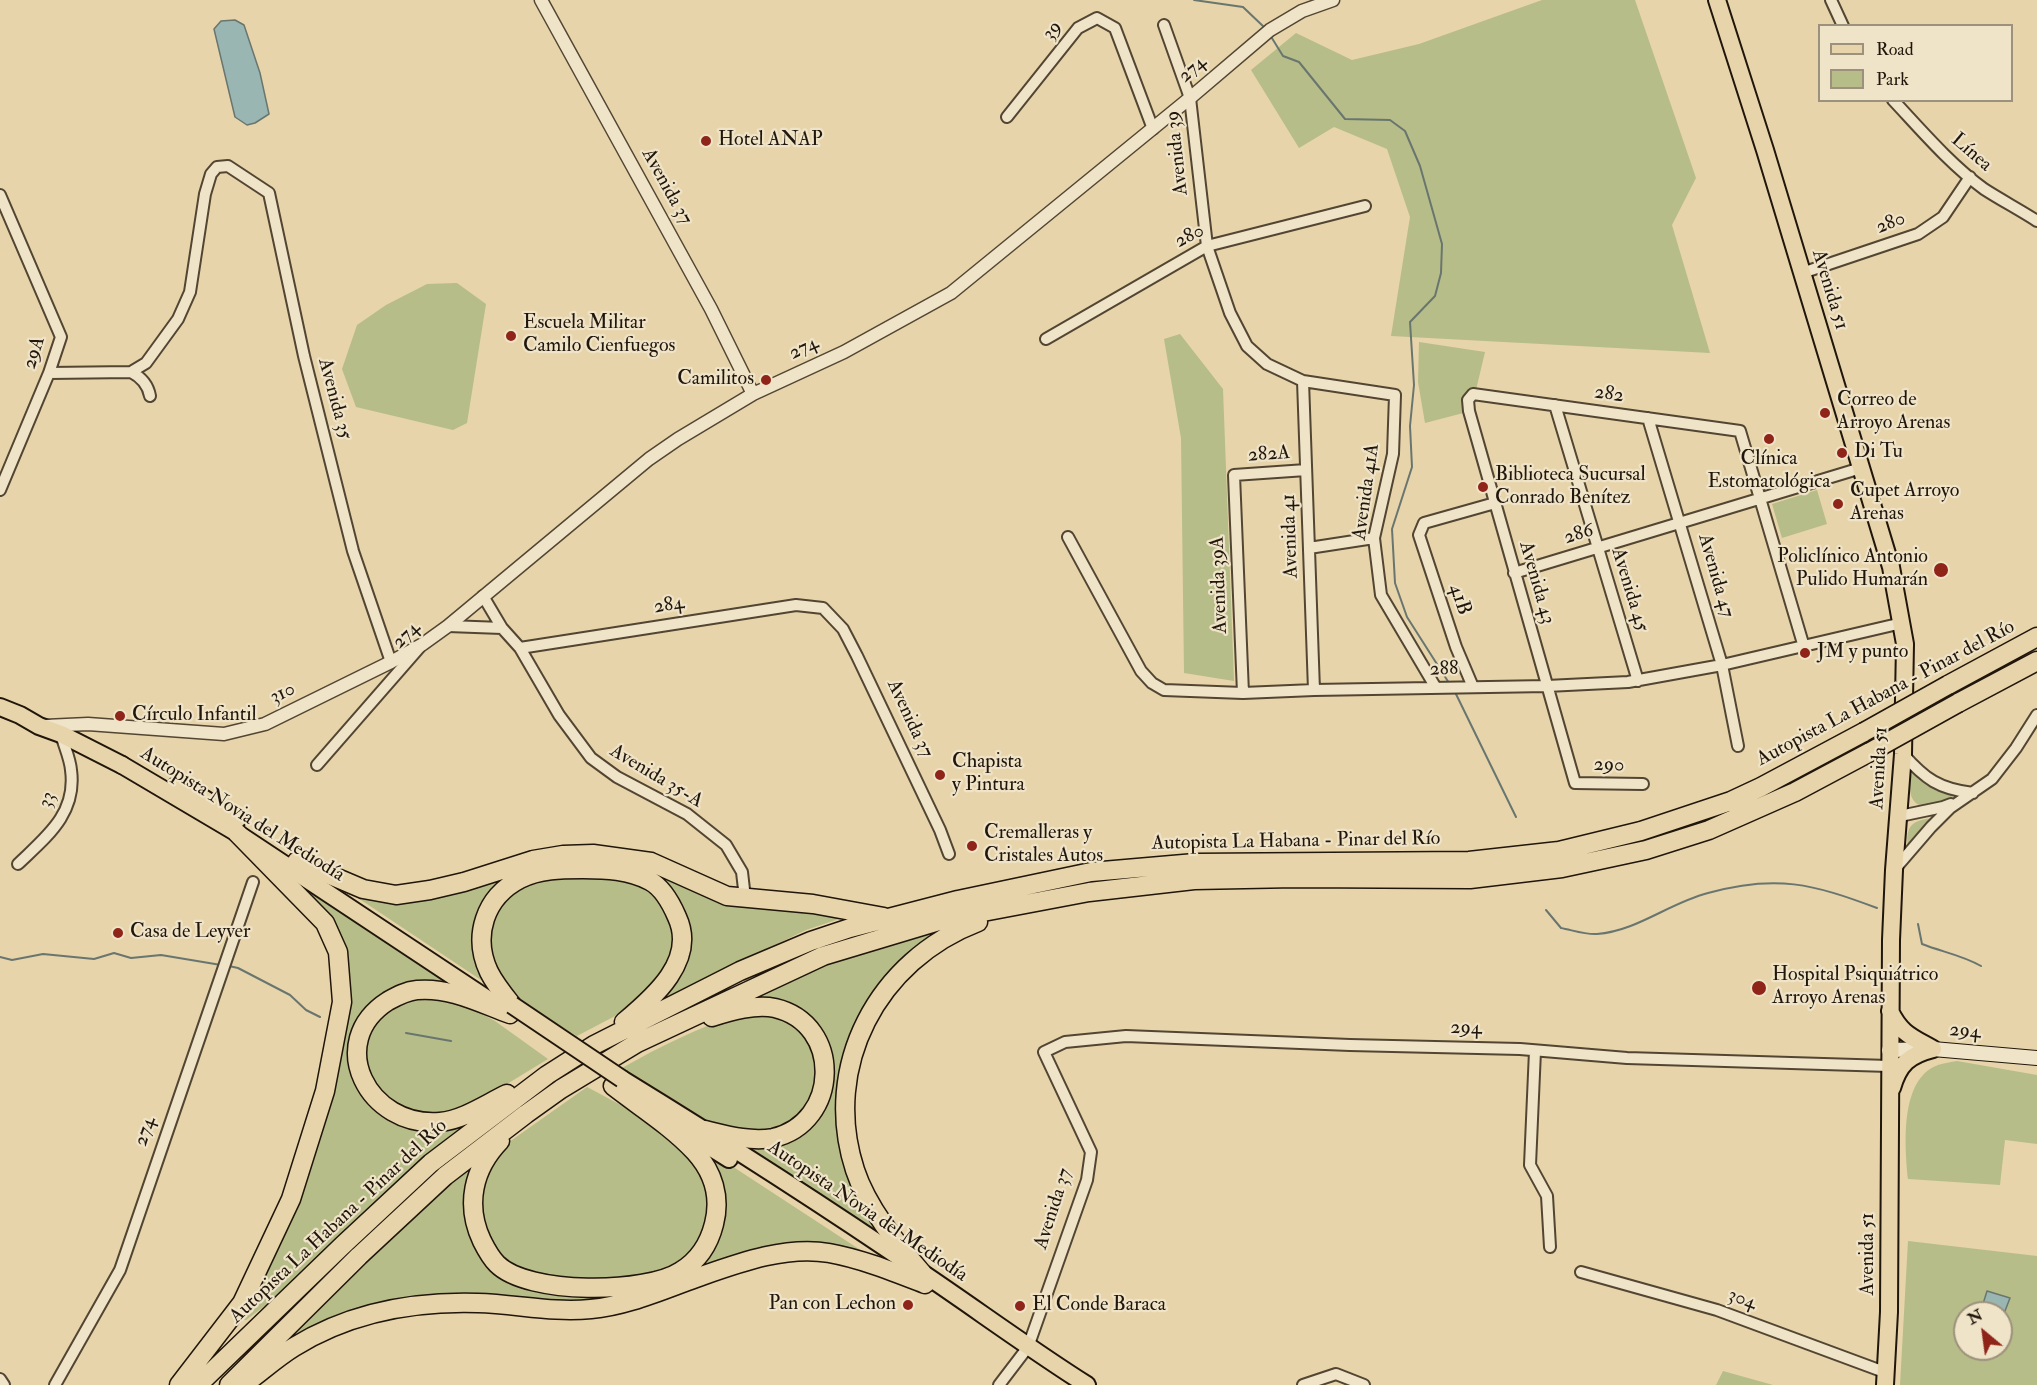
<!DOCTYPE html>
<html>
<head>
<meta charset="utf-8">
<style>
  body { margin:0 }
  #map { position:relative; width:2037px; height:1385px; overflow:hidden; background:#e7d4aa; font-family:"IM FELL Double Pica",serif }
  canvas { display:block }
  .legend { position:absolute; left:1818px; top:24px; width:195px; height:78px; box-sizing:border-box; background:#efe3c8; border:2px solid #9c917c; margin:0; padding:8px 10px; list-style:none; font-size:18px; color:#20160b }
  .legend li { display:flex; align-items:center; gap:12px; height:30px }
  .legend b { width:30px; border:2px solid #9c917c }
  .north { position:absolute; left:1953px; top:1301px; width:60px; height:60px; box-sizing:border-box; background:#efe3c8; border:2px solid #9c917c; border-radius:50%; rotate:331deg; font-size:16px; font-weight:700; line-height:24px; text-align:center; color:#20160b }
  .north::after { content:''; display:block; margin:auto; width:21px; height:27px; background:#8f2418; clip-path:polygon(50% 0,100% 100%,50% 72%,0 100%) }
</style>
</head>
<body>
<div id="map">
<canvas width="2037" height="1385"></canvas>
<ul class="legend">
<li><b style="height:8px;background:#e7d4aa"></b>Road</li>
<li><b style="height:16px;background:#b6bd88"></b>Park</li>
</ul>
<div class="north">N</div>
</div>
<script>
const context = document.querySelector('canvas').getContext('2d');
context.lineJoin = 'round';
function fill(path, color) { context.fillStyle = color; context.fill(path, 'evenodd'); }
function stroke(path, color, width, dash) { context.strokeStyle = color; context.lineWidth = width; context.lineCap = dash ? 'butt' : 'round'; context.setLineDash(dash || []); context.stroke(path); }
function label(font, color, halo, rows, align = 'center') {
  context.font = font + ' "IM FELL Double Pica",serif'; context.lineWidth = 4.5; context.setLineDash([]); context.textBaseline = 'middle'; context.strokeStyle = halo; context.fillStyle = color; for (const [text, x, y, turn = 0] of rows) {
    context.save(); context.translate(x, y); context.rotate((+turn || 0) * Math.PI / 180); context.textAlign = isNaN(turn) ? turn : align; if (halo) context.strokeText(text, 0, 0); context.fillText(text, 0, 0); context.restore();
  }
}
const green = new Path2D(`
  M1542,0H1635L1696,178L1672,225L1710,353L1391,336L1410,217L1387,149L1334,127L1299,148L1251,70L1296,33L1352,60L1419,44Z
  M457,283L486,304L467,423L453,430L356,407L342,369L357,325L386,305L427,284Z
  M1180,334L1223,389L1234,681L1184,673L1181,438L1164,339Z
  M1419,342L1485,352L1471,411L1425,423L1418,382Z
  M1817,490L1827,524L1782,538L1772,504Z
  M1913,771L1956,794C1940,806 1909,817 1910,785C1911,779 1910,776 1913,771Z
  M1933,818L1908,848C1905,826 1912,820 1933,818Z
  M543,863L637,865L680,884L854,914L806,930L645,1008L681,961L664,885L547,866L477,920L496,990L346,890L372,896Z
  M607,874L653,887L675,922L674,958L636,1005L577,1036L525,1005L500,982L490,962V918L501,898L541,877Z
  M290,880L461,990L394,992L354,1053L390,1117L479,1116L396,1182L266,1305L246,1320L235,1318L328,1092L342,950Z
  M938,930L898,967L874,994L839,1118L887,1238L733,1141L771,1142L828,1091L805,1018L726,1007L827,963Z
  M405,997L456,999L495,1021L548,1059L461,1112L437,1118L391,1107L364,1068L366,1035L375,1018Z
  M741,1014L784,1016L814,1045L820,1084L800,1119L769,1133L722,1128L648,1089V1085L622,1068C661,1046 699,1027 741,1014Z
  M1957,1061L2037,1075V1144L2005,1140L2000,1185L1908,1179C1905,1147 1899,1079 1938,1065C1944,1063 1951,1062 1957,1061Z
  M587,1087L634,1112L680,1146L699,1167L712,1209L695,1254L668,1273L585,1282L542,1278L514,1268L488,1244L477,1194L502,1147Z
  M689,1141L712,1153L868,1255L805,1247L600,1302H418L273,1353L339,1285L478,1159V1245L536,1287L663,1283L717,1222Z
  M1908,1241L2037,1256V1385H1900ZM1965,1313H2001V1349H1965Z
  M1723,1371L1773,1385H1716Z`);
const water = new Path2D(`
  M235,20L244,25L260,73L269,114L255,123L247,125L235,117L214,29L221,21Z
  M1987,1291L2010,1298L2005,1311L1983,1304Z`);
const stream = new Path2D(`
  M1194,0L1243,7L1265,28
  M1270,35L1283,56L1299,62L1345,119L1390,120L1405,131L1420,166L1442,244L1441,273L1435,296L1410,322L1414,385L1410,426L1412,467L1392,529L1395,583L1407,617L1449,683
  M1454,690L1516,817
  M1546,910L1561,928C1572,930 1586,935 1597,934C1637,931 1669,903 1708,893C1776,874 1813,884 1877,908
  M1918,924L1922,944C1942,952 1962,955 1981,966
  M0,957L12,960L43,954L94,959L114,953L131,958L161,955L221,965
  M229,966L238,968L290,995L306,1010L320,1017
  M406,1033L451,1041`);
const minor = new Path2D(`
  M1831,0L1843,26
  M1164,25L1190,98L1207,246L1230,313L1247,346L1267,364L1303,381L1395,395L1393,454L1374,538L1381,595L1436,688
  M1893,100C1922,131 1950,164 1984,189C2001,200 2020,210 2037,221
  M1007,117L1078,28L1097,18L1115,28L1153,129
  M0,195L61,337L49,373L0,490
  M1802,273L1918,234L1943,217L1970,177
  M1046,339L1207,246L1365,206
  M131,372L146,363L178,319L190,292L205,194L211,174L217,167L228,166L269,193L304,356L353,551L391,662
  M49,373L131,372C141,377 148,385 150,396
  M1303,381L1314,690
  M1555,405L1638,681
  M1648,418L1722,665L1738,746
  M1068,537L1141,671L1152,683L1164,690L1243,693L1314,690L1547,686L1628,682L1722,665L1902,623
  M1309,548L1374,538
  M1514,573L1861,468
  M483,596L502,628L520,648L559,715L591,758L617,777L687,814L726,845L742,872L745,898
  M448,626L502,628
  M520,648L796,605L823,608L843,629L857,656L940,830L949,854
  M1473,687L1456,647L1419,535L1424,523L1495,503
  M1243,693L1234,475L1306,470
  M1903,754C1925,779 1939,789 1973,793
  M317,765L420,647
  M1643,784L1575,783L1469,411L1468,400L1473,394L1740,431L1804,647
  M1900,816L1943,807L1951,804
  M18,864C46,837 77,814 71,770C70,758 64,746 61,734
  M1894,870L1931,827L1950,808L1992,779L2016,748L2037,715
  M1535,1051L1530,1165L1547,1196L1550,1247
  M1581,1272L1717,1310L1887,1373
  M0,1379L4,1385
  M55,1385L120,1270L253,882
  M999,1385L1028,1347L1087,1180L1091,1152L1044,1052L1065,1042L1126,1036L1350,1045L1520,1049L1627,1058L1889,1066
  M1303,1385L1336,1374L1364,1385`);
const tertiary = new Path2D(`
  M541,0L711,309L753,394
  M45,726L88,724L224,734L265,724L391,662L423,644L448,626L649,459L678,439L753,394L844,352L951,293L1190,98L1270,30L1302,11L1333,0`);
const secondary = new Path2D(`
  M1889,1050L1933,1049L2037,1058`);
const primary = new Path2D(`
  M1717,0L1765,150L1891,567L1905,644L1903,754L1894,870L1891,940L1889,1312L1885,1385
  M0,707L20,715L39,726L61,734L122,765
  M1890,1011C1901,1034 1912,1037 1933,1049
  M1892,1088C1899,1064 1909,1055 1933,1049`);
const trunk = new Path2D(`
  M122,765L237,833L492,1002
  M176,786L200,796L237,820
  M622,1079C723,1141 823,1205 921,1272C976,1309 1030,1349 1087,1385
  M670,1122L729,1159`);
const motorway = new Path2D(`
  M1948,685L2037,637
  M1958,703L2037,661
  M297,861L363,889L396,895L430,890L464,882L533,860L563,855L593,854L651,862L727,896L813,904L884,917
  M512,1005C504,995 495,984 489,972C472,936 485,897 520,879C539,869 562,869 583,869C606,869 629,870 650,881C663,888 671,903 677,917C697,960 654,997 624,1022
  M507,1094C486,1104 463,1120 440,1122C368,1128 324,1042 388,1001C397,996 406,991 417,990C450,987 480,1003 510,1014
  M705,1130C726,1135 750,1142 773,1138C840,1123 843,1024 775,1008C755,1004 731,1011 712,1017
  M500,1141C473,1169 465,1205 482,1241C486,1249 491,1258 497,1264C528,1295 646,1294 681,1271C699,1260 709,1244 714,1224C721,1197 713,1172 695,1152C672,1127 640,1107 613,1086
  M922,1273C897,1244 867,1207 855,1170C821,1066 878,960 978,922
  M179,1385L242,1303L291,1199L325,1091L342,1002L338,952L325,923L237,833
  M198,1385L343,1245L431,1163L547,1075L594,1045L740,971L811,941L850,928L958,900L1091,872L1195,863L1469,861L1559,851L1641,831L1731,801L1761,787L1864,732
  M229,1385L359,1256L445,1176L526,1114L561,1089L637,1043L823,956L946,919L1089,892L1194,880L1295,878L1470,879L1562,868L1646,850L1709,830L1795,792L1870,752
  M243,1385C260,1373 276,1358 294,1347C349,1313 414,1301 478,1303C516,1304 553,1313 591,1309C627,1306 662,1290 696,1278C736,1264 786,1245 829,1253C862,1259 894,1272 925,1284`);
const trunkBridge = new Path2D(`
  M512,1005L622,1079`);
const motorwayBridge = new Path2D(`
  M1864,732L1948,685
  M1870,752L1958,703`);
const markers = [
  [706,141,6,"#8f2418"],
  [511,336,6,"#8f2418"],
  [766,380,6,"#8f2418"],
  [1825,413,6,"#8f2418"],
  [1769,439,6,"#8f2418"],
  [1842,453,6,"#8f2418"],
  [1483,487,6,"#8f2418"],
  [1838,504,6,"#8f2418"],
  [1941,570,8,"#8f2418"],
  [1805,653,6,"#8f2418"],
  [120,716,6,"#8f2418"],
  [940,775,6,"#8f2418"],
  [972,846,6,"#8f2418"],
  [118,933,6,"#8f2418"],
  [1759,988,8,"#8f2418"],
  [908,1305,6,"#8f2418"],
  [1020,1306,6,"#8f2418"]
];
const streetNames = [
  ["39",1053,31,-50],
  ["274",1193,70,-41],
  ["Avenida 39",1178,153,-96],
  ["Línea",1971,153,41],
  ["Avenida 37",666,187,61],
  ["280",1891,224,-21],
  ["280",1190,237,-26],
  ["Avenida 51",1829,290,73],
  ["274",804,349,-25],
  ["29A",35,353,-72],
  ["282",1609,395,8],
  ["Avenida 35",334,399,75],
  ["282A",1269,455,-4],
  ["Avenida 41A",1367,492,-82],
  ["286",1579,535,-17],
  ["Avenida 41",1291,536,-92],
  ["Avenida 47",1715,576,74],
  ["Avenida 43",1536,583,74],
  ["Avenida 39A",1220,585,-92],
  ["Avenida 45",1629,590,73],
  ["41B",1459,600,72],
  ["284",669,606,-9],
  ["274",407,636,-44],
  ["288",1444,670,-2],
  ["310",283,694,-26],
  ["Autopista La Habana - Pinar del Río",1886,694,-28],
  ["Avenida 37",909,719,65],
  ["290",1609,766,1],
  ["Avenida 51",1880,768,-87],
  ["Avenida 35-A",656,777,31],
  ["33",48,800,-69],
  ["Autopista Novia del Mediodía",242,815,32],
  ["Autopista La Habana - Pinar del Río",1296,842,-1],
  ["294",1466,1029,1],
  ["294",1965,1032,5],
  ["274",146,1132,-71],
  ["Avenida 37",1054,1209,-72],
  ["Autopista Novia del Mediodía",867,1212,34],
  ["Autopista La Habana - Pinar del Río",339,1222,-43],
  ["Avenida 51",1869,1254,-90],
  ["304",1742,1300,20]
];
const poiNames = [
  ["Hotel ANAP",718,141],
  ["Escuela Militar",523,324],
  ["Camilo Cienfuegos",523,347],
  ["Camilitos",754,380,"right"],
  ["Correo de",1837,401],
  ["Arroyo Arenas",1837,424],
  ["Di Tu",1854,453],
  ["Clínica",1769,460,"center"],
  ["Estomatológica",1769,483,"center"],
  ["Biblioteca Sucursal",1495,476],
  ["Conrado Benítez",1495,499],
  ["Cupet Arroyo",1850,492],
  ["Arenas",1850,515],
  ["Policlínico Antonio",1928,558,"right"],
  ["Pulido Humarán",1928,581,"right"],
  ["JM y punto",1817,653],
  ["Círculo Infantil",132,716],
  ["Chapista",952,763],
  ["y Pintura",952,786],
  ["Cremalleras y",984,834],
  ["Cristales Autos",984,857],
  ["Casa de Leyver",130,933],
  ["Hospital Psiquiátrico",1772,976],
  ["Arroyo Arenas",1772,999],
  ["Pan con Lechon",896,1305,"right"],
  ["El Conde Baraca",1032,1306]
];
fill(green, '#b6bd88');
fill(water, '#9ab6b2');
stroke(water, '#69766f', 1.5);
stroke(stream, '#69766f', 2);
stroke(minor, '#524633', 14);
stroke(tertiary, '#524633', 15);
stroke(secondary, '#20160b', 16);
stroke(primary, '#20160b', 20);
stroke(trunk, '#20160b', 20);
stroke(motorway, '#20160b', 21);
stroke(minor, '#efe3c8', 10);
stroke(tertiary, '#efe3c8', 12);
stroke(secondary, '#efe3c8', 14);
stroke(primary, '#e7d4aa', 16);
stroke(trunk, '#e7d4aa', 16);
stroke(motorway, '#e7d4aa', 18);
stroke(trunkBridge, '#20160b', 20, []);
stroke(motorwayBridge, '#20160b', 21, []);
stroke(trunkBridge, '#e7d4aa', 16);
stroke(motorwayBridge, '#e7d4aa', 18);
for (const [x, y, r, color] of markers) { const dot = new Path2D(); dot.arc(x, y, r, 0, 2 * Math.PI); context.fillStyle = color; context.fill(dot); stroke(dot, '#efe3c8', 2); }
label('20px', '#20160b', '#efe3c8', streetNames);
label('20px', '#20160b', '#efe3c8', poiNames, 'left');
</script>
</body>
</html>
